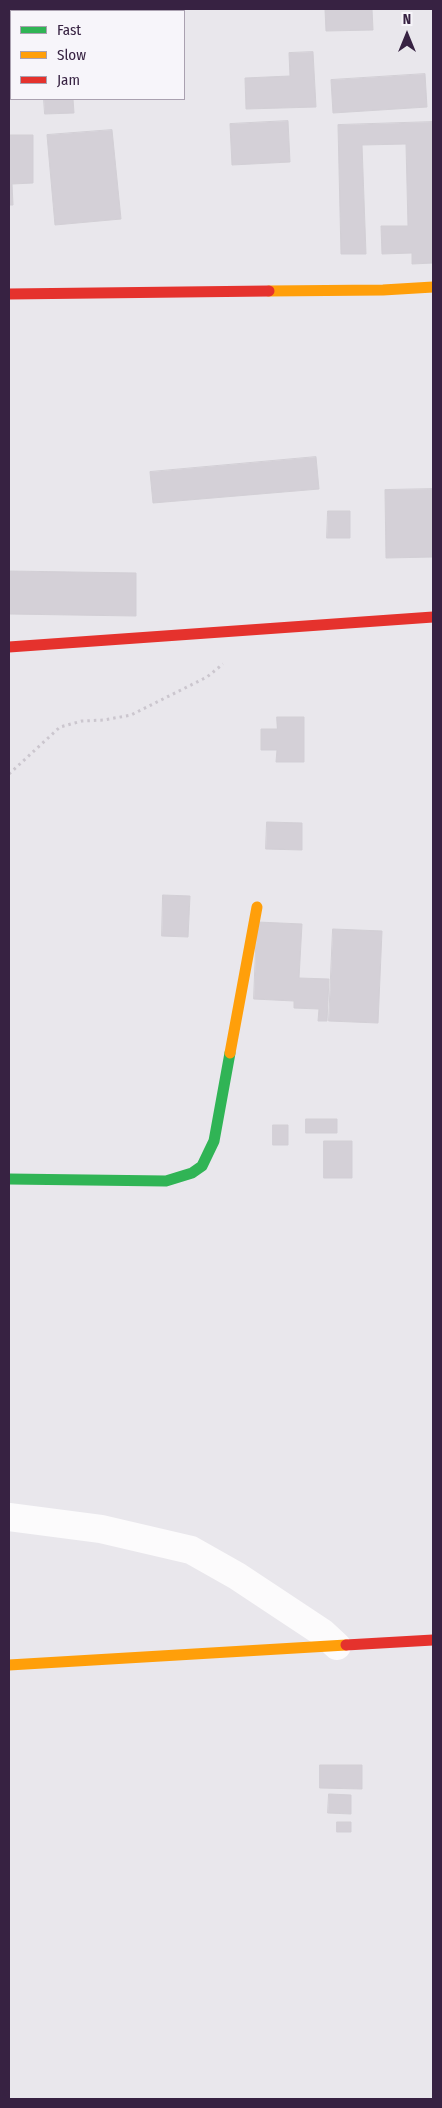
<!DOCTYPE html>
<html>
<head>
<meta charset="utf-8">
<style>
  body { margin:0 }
  #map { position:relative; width:442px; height:2108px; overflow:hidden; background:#e9e7ec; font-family:"Fira Sans Condensed",sans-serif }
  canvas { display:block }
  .frame { position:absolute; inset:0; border:10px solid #372242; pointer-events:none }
  .legend { position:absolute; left:10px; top:10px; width:175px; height:90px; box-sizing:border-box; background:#f7f5fa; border:1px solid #aaa1b0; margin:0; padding:6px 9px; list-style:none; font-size:15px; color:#372242 }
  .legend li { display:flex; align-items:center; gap:10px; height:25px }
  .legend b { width:25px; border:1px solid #aaa1b0 }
  .north { position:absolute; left:382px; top:10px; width:50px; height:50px; -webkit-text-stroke:4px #f7f5fa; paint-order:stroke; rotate:0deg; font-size:14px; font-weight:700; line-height:20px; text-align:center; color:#372242 }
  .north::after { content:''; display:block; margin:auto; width:18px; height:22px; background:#372242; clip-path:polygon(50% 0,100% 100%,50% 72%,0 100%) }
</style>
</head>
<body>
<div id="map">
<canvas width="442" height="2108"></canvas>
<div class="frame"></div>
<ul class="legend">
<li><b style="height:6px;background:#30b455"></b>Fast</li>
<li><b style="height:6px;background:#ff9f0a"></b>Slow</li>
<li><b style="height:6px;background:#e5322d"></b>Jam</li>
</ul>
<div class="north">N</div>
</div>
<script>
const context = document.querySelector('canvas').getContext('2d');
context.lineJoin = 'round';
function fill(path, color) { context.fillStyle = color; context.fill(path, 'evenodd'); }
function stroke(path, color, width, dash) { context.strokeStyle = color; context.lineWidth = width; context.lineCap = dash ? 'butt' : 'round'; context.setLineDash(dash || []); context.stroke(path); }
const building = new Path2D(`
  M40,9H76V11H40Z
  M315,9H372L373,30L326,31L325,9Z
  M313,52L316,107L246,109L245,78L290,76L289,53Z
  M425,74L427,107L333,113L331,80Z
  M44,99H73L74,113L45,114Z
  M288,121L290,162L232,165L230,124Z
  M433,122V263L412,264V253L382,254L381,226H408L406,144L362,145L366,254H341L338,125Z
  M112,130L121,219L55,225L47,135Z
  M9,135H33V183L12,184L13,205H9Z
  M316,457L319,489L153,503L150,472Z
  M433,489V557L386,558L385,490Z
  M328,511H350V538H327Z
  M9,571L136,573V616L9,614Z
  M277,717H304V762H276L277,750H261V729H277Z
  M267,822L302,823V850L266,849Z
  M163,895L190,896L188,937L162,936Z
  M257,922L302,924L299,978L329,979L327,1021H318L319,1009L294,1008V1001L254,999Z
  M333,929L382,931L378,1023L329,1021Z
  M306,1119H337V1133H306Z
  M273,1125H288V1145H273Z
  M324,1141H352V1178H324Z
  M320,1765H362V1789L320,1788Z
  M329,1794L351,1795V1814L328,1813Z
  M337,1822H351V1832H337Z`);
const path = new Path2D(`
  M9,774L60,727L82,721L104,720L131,715L207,677L223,664`);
const street = new Path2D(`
  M9,1517L101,1529L191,1550L237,1576L323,1633L337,1646`);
const fast = new Path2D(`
  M9,1179L166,1181L192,1173L202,1166L214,1141L230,1053`);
const slow = new Path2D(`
  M269,291L383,290L433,287
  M230,1053L257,907
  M9,1665L346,1645`);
const jam = new Path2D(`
  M9,294L269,291
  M9,647L433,617
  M346,1645L433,1640`);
fill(building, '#d4d0d7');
stroke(building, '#d2cfd5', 1);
stroke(path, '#cbc6ce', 3, [2.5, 4]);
stroke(street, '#fcfbfc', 28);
stroke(fast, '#30b455', 11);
stroke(slow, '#ff9f0a', 11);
stroke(jam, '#e5322d', 11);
</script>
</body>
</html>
